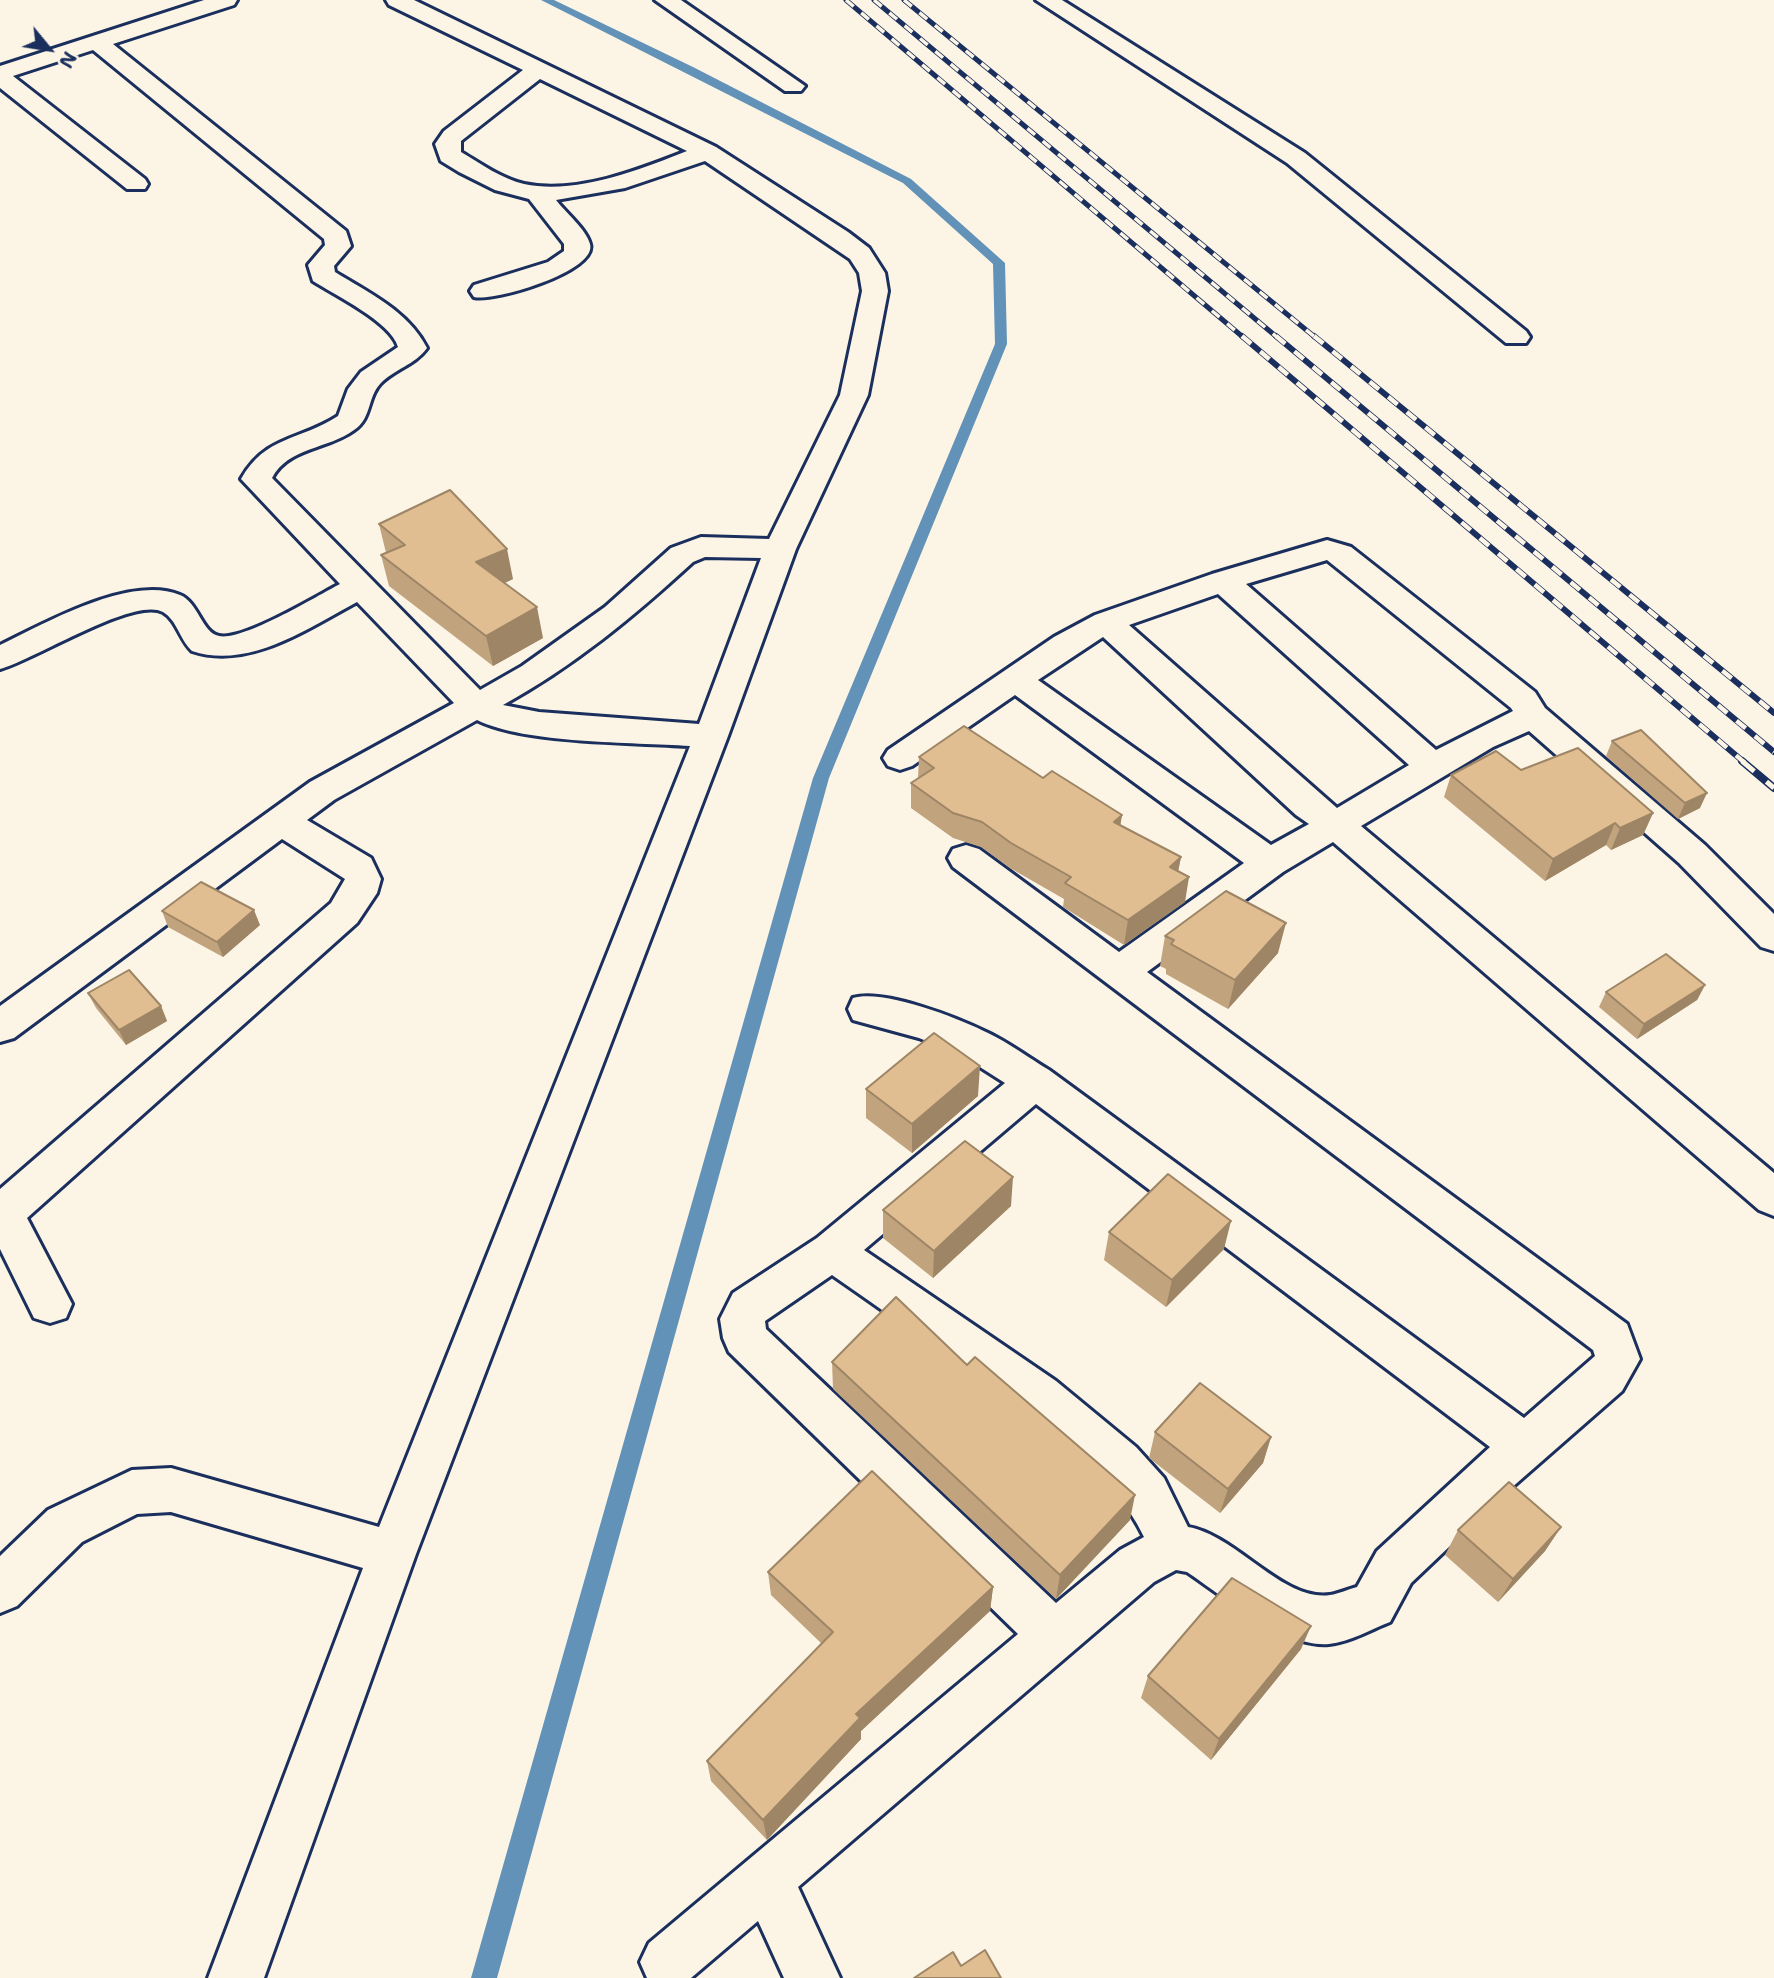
<!DOCTYPE html>
<html>
<head>
<meta charset="utf-8">
<style>
  body { margin:0 }
  #map { position:relative; width:1774px; height:1978px; overflow:hidden; background:#fcf5e5; font-family:"Shantell Sans",sans-serif }
  canvas { display:block }
  .north { position:absolute; left:14px; top:14px; width:70px; height:70px; -webkit-text-stroke:5px #fcf5e5; paint-order:stroke; rotate:120deg; font-size:19px; font-weight:700; line-height:28px; text-align:center; color:#1b2f5e }
  .north::after { content:''; display:block; margin:auto; width:24px; height:32px; background:#1b2f5e; clip-path:polygon(50% 0,100% 100%,50% 72%,0 100%) }
</style>
</head>
<body>
<div id="map">
<canvas width="1774" height="1978"></canvas>
<div class="north">N</div>
</div>
<script>
const context = document.querySelector('canvas').getContext('2d');
context.lineJoin = 'round';
function fill(path, color) { context.fillStyle = color; context.fill(path, 'evenodd'); }
function stroke(path, color, width, dash) { context.strokeStyle = color; context.lineWidth = width; context.lineCap = dash ? 'butt' : 'round'; context.setLineDash(dash || []); context.stroke(path); }
const stream = new Path2D(`
  M541,0H554L693,67L911,179L1005,263L1007,344L829,778L497,1978H471L813,778L995,344L993,264L903,183Z`);
const minor = new Path2D(`
  M204,0H237L234,5L113,44L346,231L351,246L334,266L335,272C369,293 408,311 427,348C415,365 394,369 380,384C367,398 372,418 354,430C329,449 288,447 272,478L480,690L522,666L605,607L671,548L701,537L769,539L840,395L862,291L859,273L850,259L705,161L625,188L556,200C565,212 586,229 590,244C598,271 494,302 474,297L470,291L474,285L548,262L564,251V244L529,199L495,190L459,172L441,161L435,144L444,131L523,70L389,5L386,0H414L716,147L848,232L869,248L885,273L888,291L868,395L796,549L728,736L416,1554L264,1978H208L363,1568L171,1512L137,1514L82,1542L17,1606L0,1613V1556L48,1510L132,1470L171,1468L379,1527L690,746C632,742 526,744 477,720L334,800L307,820L371,858L381,879L377,893L357,923L27,1218L72,1304L66,1318L50,1323L34,1318L0,1249V1189L331,903L345,879L282,839L14,1038L0,1042V1006L310,782L454,703L357,602C308,628 249,670 192,651C180,640 177,620 163,612C134,596 34,660 0,669V645C45,623 131,574 180,595C198,602 202,633 219,636C243,641 315,597 340,584L241,479C266,435 300,441 338,416L348,389L361,372L398,347C391,322 335,295 313,281L308,265L325,245L324,239L93,50L13,76L145,179L148,184L145,189H127L0,88V66ZM540,79L687,151C639,170 576,195 524,184C502,179 481,164 461,152V141ZM705,557L761,558L699,724L539,712L503,705C574,666 634,616 693,562Z
  M655,0H681L805,86L801,91H785Z
  M1036,0H1062L1305,153L1526,331L1530,337L1526,343H1506L1287,163Z
  M1327,540L1351,547L1535,692L1545,708L1705,845L1774,914V951L1761,947L1679,863L1529,731L1493,747L1361,826L1774,1173V1216L1759,1210L1333,842L1283,872L1147,972L1627,1324L1640,1359L1622,1391L1510,1489L1411,1583L1390,1622C1372,1629 1349,1642 1329,1644C1284,1648 1223,1596 1187,1572L1176,1570L1154,1582L798,1887L840,1978H784L758,1921L691,1978H647L640,1962L649,1943L1018,1634L729,1352L723,1338L720,1319L733,1293L817,1238L1005,1083L961,1055L919,1038L853,1020L848,1009L853,998C884,989 958,1018 988,1033C1009,1043 1029,1058 1049,1070L1524,1418L1595,1356L1593,1350L953,867L948,858L953,849L966,845L979,849L1119,952L1244,863L1015,695L912,766L900,770L888,766L883,758L888,750L1054,637L1095,615L1212,574ZM1327,560L1511,708L1513,711L1436,750L1246,584ZM1218,594L1409,765L1337,808L1129,625ZM1103,637L1296,815L1309,824L1271,845L1038,680ZM1036,1104L1490,1447L1377,1551L1357,1587C1348,1589 1339,1594 1330,1595C1283,1602 1236,1535 1188,1527L1164,1478L1136,1447L1056,1381L864,1250ZM832,1275C877,1306 922,1338 967,1370C1032,1416 1109,1464 1144,1537L1120,1550L1056,1603L766,1329L765,1321Z`);
const railFar2 = new Path2D(`
  M846,0L1244,338
  M874,0L1278,338
  M904,0L1316,338`);
const railFar1 = new Path2D(`
  M1242,336L1745,763
  M1276,336L1774,752
  M1314,336L1774,713`);
const rail = new Path2D(`
  M1742,761L1774,788`);
const wall = new Path2D(`
  M379,524L513,579L505,583L543,638L493,666L389,586L381,555L386,553Z
  M1612,741L1700,808L1678,819L1606,756Z
  M919,757L1043,778L1122,815L1120,825L1181,857L1178,871L1185,902L1124,945L1063,907L1064,899L1010,868L981,847L953,838L911,808V783L918,778Z
  M1521,770L1653,813L1643,835L1611,850L1606,845L1545,881L1444,797L1451,775Z
  M162,911L260,925L223,957L168,927Z
  M1165,936L1278,953L1228,1009L1166,974V969L1160,966Z
  M1705,985L1697,1000L1637,1039L1599,1007L1606,992Z
  M88,993L161,1006L167,1021L126,1045L96,1008Z
  M866,1089L978,1096L912,1153L866,1118Z
  M1011,1206L933,1278L883,1238V1210Z
  M1109,1232L1224,1249L1166,1307L1104,1260Z
  M832,1362L1130,1520L1056,1599L833,1389Z
  M1155,1432L1271,1437L1263,1463L1220,1513L1149,1458Z
  M1561,1527L1545,1551L1498,1602L1445,1555L1458,1530Z
  M768,1572L993,1587L990,1611L861,1731V1739L767,1840L711,1781L707,1761L822,1644L771,1595Z
  M1301,1649L1211,1760L1141,1698L1148,1676Z`);
const shadedWall = new Path2D(`
  M507,549L513,579L482,593L476,562Z
  M537,607L543,638L493,666L486,636Z
  M1707,793L1700,808L1678,819L1685,803Z
  M1653,813L1643,835L1611,850L1620,828Z
  M1122,815L1118,840L1114,822Z
  M1615,823L1606,845L1545,881L1553,859Z
  M1181,857L1176,882L1170,867Z
  M1189,877L1185,902L1124,945L1128,920Z
  M254,910L260,925L223,957L217,942Z
  M1286,923L1278,953L1228,1009L1235,980Z
  M1705,985L1697,1000L1637,1039L1644,1024Z
  M161,1006L167,1021L126,1045L119,1030Z
  M980,1066L978,1096L912,1153V1124Z
  M1013,1177L1011,1206L933,1278L934,1251Z
  M1231,1221L1224,1249L1166,1307L1172,1280Z
  M1271,1437L1263,1463L1220,1513L1228,1489Z
  M1135,1495L1130,1520L1056,1599L1060,1575Z
  M1561,1527L1545,1551L1498,1602L1513,1579Z
  M993,1587L990,1611L861,1731V1739L767,1840L763,1820L856,1714Z
  M1311,1626L1301,1649L1211,1760L1219,1739Z`);
const building = new Path2D(`
  M450,490L507,549L476,562L537,607L486,636L381,555L405,545L379,524Z
  M964,726L1043,778L1052,771L1122,815L1114,822L1181,857L1170,867L1189,877L1128,920L1065,883L1071,877L1011,843L982,822L953,813L911,783L934,768L919,757Z
  M1641,730L1707,793L1685,803L1612,741Z
  M1578,748L1653,813L1620,828L1615,823L1553,859L1451,775L1496,751L1521,770Z
  M201,882L254,910L217,942L162,911Z
  M1226,891L1286,923L1235,980L1171,944L1174,940L1165,936Z
  M1666,954L1705,985L1644,1024L1606,992Z
  M129,970L161,1006L119,1030L88,993Z
  M934,1033L980,1066L912,1124L866,1089Z
  M965,1141L1013,1177L934,1251L883,1210Z
  M1168,1174L1231,1221L1172,1280L1109,1232Z
  M896,1297L967,1365L975,1357L1135,1495L1060,1575L832,1362Z
  M1200,1383L1271,1437L1228,1489L1155,1432Z
  M872,1471L993,1587L856,1714L860,1718L763,1820L707,1761L833,1632L768,1572Z
  M1509,1482L1561,1527L1513,1579L1458,1530Z
  M1232,1578L1311,1626L1219,1739L1148,1676Z
  M985,1950L1001,1978H914L953,1952L961,1966Z`);
fill(stream, '#6392b8');
stroke(minor, '#1b2f5e', 6);
fill(minor, '#fcf5e5');
stroke(railFar2, '#1b2f5e', 5);
stroke(railFar1, '#1b2f5e', 6);
stroke(rail, '#1b2f5e', 8);
stroke(railFar2, '#fcf5e5', 3.5, [10]);
stroke(railFar1, '#fcf5e5', 4.5, [12]);
stroke(rail, '#fcf5e5', 5, [16]);
fill(wall, '#c1a37e');
fill(shadedWall, '#9d8566');
fill(building, '#e0be92');
stroke(building, '#9d8566', 2);
</script>
</body>
</html>
